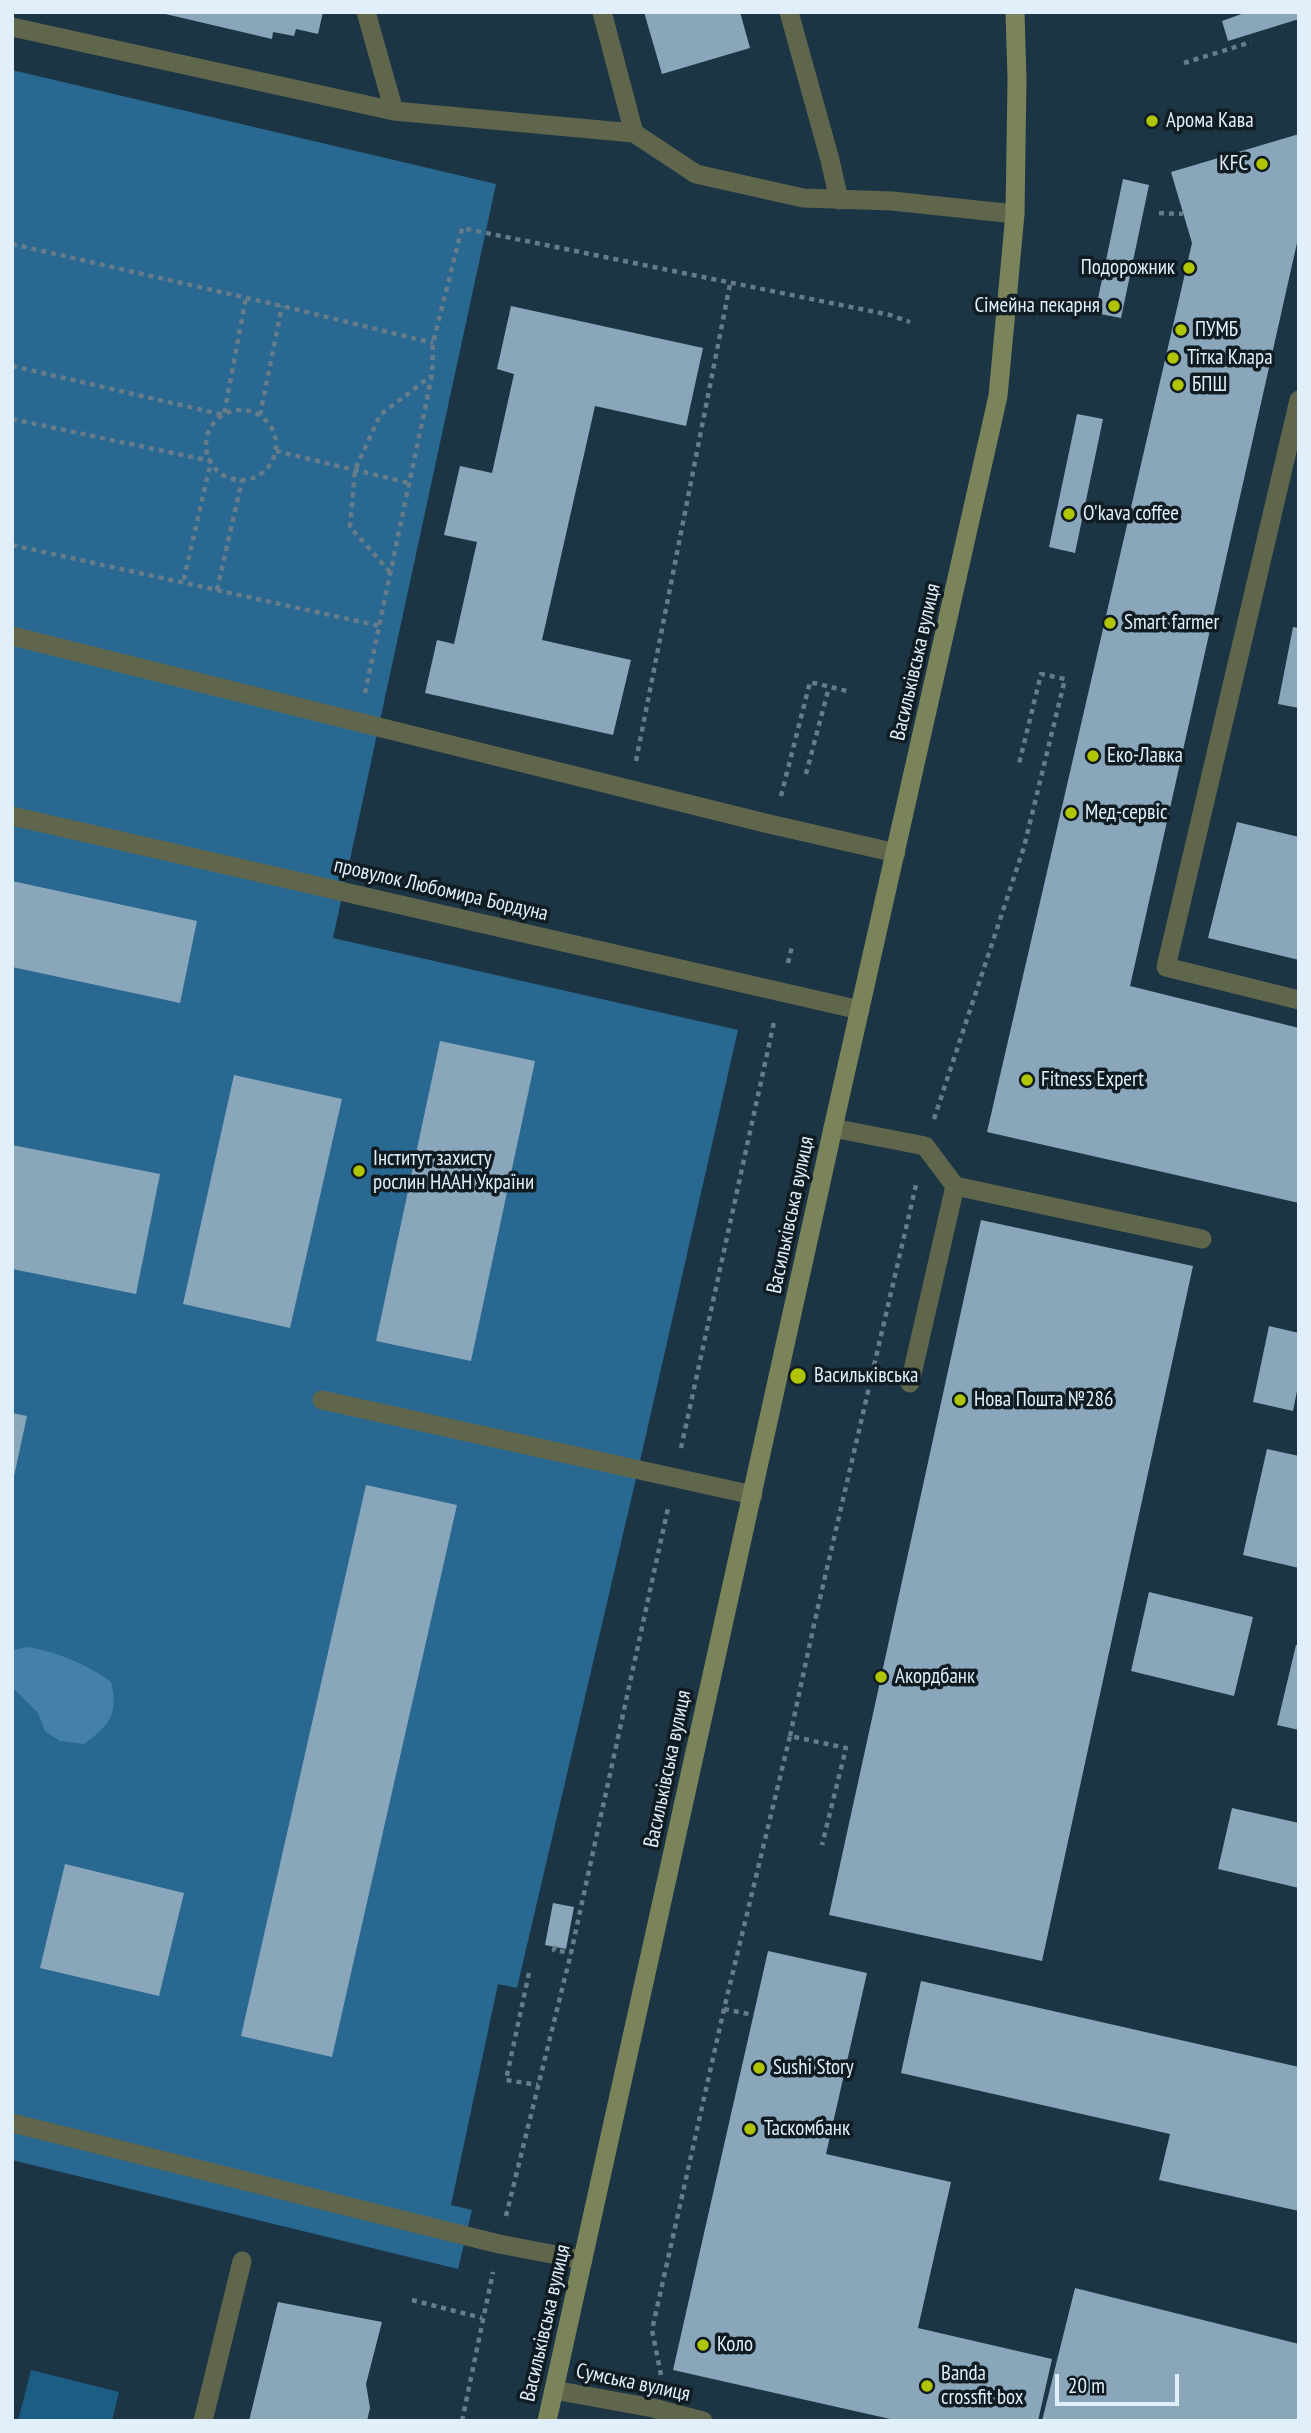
<!DOCTYPE html>
<html>
<head>
<meta charset="utf-8">
<style>
  body { margin:0 }
  #map { position:relative; width:1311px; height:2433px; overflow:hidden; background:#1c3545; font-family:"PT Sans Narrow",sans-serif }
  canvas { display:block }
  .frame { position:absolute; inset:0; border:14px solid #e0effa; pointer-events:none }
  .scale { position:absolute; left:1055px; top:2374px; width:124px; height:32px; box-sizing:border-box; border:4px solid #e0effa; border-top:0; padding-left:9px; font-size:21px; line-height:24px; white-space:nowrap; color:#e0effa; -webkit-text-stroke:5px #101b22; paint-order:stroke }
</style>
</head>
<body>
<div id="map">
<canvas width="1311" height="2433"></canvas>
<div class="frame"></div>
<div class="scale">20 m</div>
</div>
<script>
const context = document.querySelector('canvas').getContext('2d');
context.lineJoin = 'round';
function fill(path, color) { context.fillStyle = color; context.fill(path, 'evenodd'); }
function stroke(path, color, width, dash) { context.strokeStyle = color; context.lineWidth = width; context.lineCap = dash ? 'butt' : 'round'; context.setLineDash(dash || []); context.stroke(path); }
function label(font, color, halo, rows, align = 'center') {
  context.font = font + ' "PT Sans Narrow",sans-serif'; context.lineWidth = 7; context.setLineDash([]); context.textBaseline = 'middle'; context.strokeStyle = halo; context.fillStyle = color; for (const [text, x, y, turn = 0] of rows) {
    context.save(); context.translate(x, y); context.rotate((+turn || 0) * Math.PI / 180); context.textAlign = isNaN(turn) ? turn : align; if (halo) context.strokeText(text, 0, 0); context.fillText(text, 0, 0); context.restore();
  }
}
const green = new Path2D(`
  M31,2370L119,2392L112,2421H18Z`);
const forest = new Path2D(`
  M12,70L496,184L333,938L738,1030L638,1470L517,1988L498,1984L451,2205L472,2210L458,2269L12,2160Z`);
const water = new Path2D(`
  M29,1647C60,1653 86,1664 111,1682C119,1714 109,1726 84,1744L60,1741L45,1731L38,1713L12,1687V1650Z`);
const building = new Path2D(`
  M157,12H323L318,34L296,29L294,36L273,32L272,39Z
  M644,12H740L750,48L662,74Z
  M1247,12H1299V19L1228,41L1222,21Z
  M1299,134V234L1130,986L1299,1028V1203L987,1132L1192,243L1171,172Z
  M1123,179L1149,185L1121,318L1095,313Z
  M511,306L703,348L686,426L595,406L542,640L631,660L613,735L425,693L437,640L454,644L477,542L444,535L460,466L492,473L514,374L497,369Z
  M1077,414L1103,419L1075,553L1049,547Z
  M1293,627L1299,628V708L1278,704Z
  M1237,822L1299,837V960L1208,938Z
  M12,881L197,921L180,1003L12,967Z
  M440,1041L535,1061L471,1361L376,1341Z
  M234,1075L342,1099L290,1328L183,1304Z
  M12,1145L160,1174L136,1294L12,1269Z
  M981,1220L1193,1266L1042,1961L829,1915Z
  M1269,1326L1299,1333V1381L1293,1411L1253,1402Z
  M12,1413L27,1416L13,1481H12Z
  M1267,1449L1299,1456V1568L1243,1555Z
  M366,1485L457,1505L332,2057L241,2036Z
  M1149,1592L1253,1617L1234,1696L1131,1671Z
  M1296,1645H1299V1730L1277,1725Z
  M1232,1808L1299,1823V1888L1218,1869Z
  M65,1864L184,1893L159,1996L40,1968Z
  M553,1903L574,1907L566,1949L545,1945Z
  M768,1951L867,1973L826,2154L951,2182L918,2328L1052,2359L1038,2421H899L673,2370Z
  M921,1981L1299,2067V2211L1159,2180L1170,2134L901,2073Z
  M1075,2288L1299,2344V2421H1042Z
  M278,2302L382,2322L366,2384L370,2408L367,2421H249Z`);
const path = new Path2D(`
  M1184,63L1251,42
  M1159,213L1183,214
  M12,244L282,306L433,343
  M12,366L224,415L246,297
  M206 445a35 35 0 1 1 70 0a35 35 0 1 1-70 0Z
  M260,415L282,306
  M12,419L211,461L183,583
  M276,451L409,483
  M12,545L380,626
  M390,572L350,527L355,470L380,415L431,376
  M217,590L242,480
  M365,693L432,375L433,343L462,228L890,315L910,322
  M636,761L730,284
  M806,774L829,687
  M781,796L810,682L851,692
  M788,963L792,946
  M934,1119L1024,847L1065,679L1041,674L1019,764
  M681,1448L774,1022
  M790,1736L815,1620L916,1185
  M555,1946L554,1950L571,1953
  M529,1973L506,2080L538,2085
  M724,2009L754,2015
  M506,2216L571,1953L668,1508
  M412,2300L482,2318
  M661,2375L652,2330L724,2009L790,1736L846,1748L822,1845
  M462,2421L493,2272`);
const service = new Path2D(`
  M366,12L394,111
  M789,12L830,160L839,200
  M12,27L394,111L634,133L602,12
  M634,133L696,174L803,198L892,201L1015,214
  M1299,400L1166,967L1299,1000
  M12,636L765,823L896,853
  M833,1128L925,1146L955,1186L910,1383
  M955,1186L1202,1239
  M322,1400L753,1495
  M12,2123L499,2244L583,2260
  M203,2421L242,2261`);
const minor = new Path2D(`
  M12,816L860,1010
  M554,2390L653,2408L703,2421`);
const secondary = new Path2D(`
  M547,2421L833,1128L998,396L1015,214L1017,79L1015,12`);
const markers = [
  [1152,121,7,"#afc505"],
  [1262,164,7,"#afc505"],
  [1189,268,7,"#afc505"],
  [1114,306,7,"#afc505"],
  [1181,330,7,"#afc505"],
  [1173,358,7,"#afc505"],
  [1178,385,7,"#afc505"],
  [1069,514,7,"#afc505"],
  [1110,623,7,"#afc505"],
  [1093,756,7,"#afc505"],
  [1071,813,7,"#afc505"],
  [1027,1080,7,"#afc505"],
  [359,1171,7,"#afc505"],
  [798,1376,9,"#afc505"],
  [960,1400,7,"#afc505"],
  [881,1677,7,"#afc505"],
  [759,2068,7,"#afc505"],
  [750,2129,7,"#afc505"],
  [703,2345,7,"#afc505"],
  [927,2386,7,"#afc505"]
];
const poiNames = [
  ["Арома Кава",1166,121],
  ["KFC",1248,164,"right"],
  ["Подорожник",1175,268,"right"],
  ["Сімейна пекарня",1100,306,"right"],
  ["ПУМБ",1195,330],
  ["Тітка Клара",1187,358],
  ["БПШ",1192,385],
  ["O'kava coffee",1083,514],
  ["Smart farmer",1124,623],
  ["Еко-Лавка",1107,756],
  ["Мед-сервіс",1085,813],
  ["Fitness Expert",1041,1080],
  ["Інститут захисту",373,1159],
  ["рослин НААН України",373,1183],
  ["Васильківська",814,1376],
  ["Нова Пошта №286",974,1400],
  ["Акордбанк",895,1677],
  ["Sushi Story",773,2068],
  ["Таскомбанк",764,2129],
  ["Коло",717,2345],
  ["Banda",941,2374],
  ["crossfit box",941,2398]
];
const streetNames = [
  ["Васильківська вулиця",916,662,-77],
  ["провулок Любомира Бордуна",441,890,13],
  ["Васильківська вулиця",791,1215,-78],
  ["Васильківська вулиця",668,1769,-78],
  ["Васильківська вулиця",546,2323,-77],
  ["Сумська вулиця",633,2383,12]
];
fill(green, '#1b5d83');
fill(forest, '#296890');
fill(water, '#4381aa');
fill(building, '#8aa6ba');
stroke(path, '#677c8a', 4.5, [5, 5]);
stroke(service, '#60664c', 19);
stroke(minor, '#60664c', 19);
stroke(secondary, '#7a8359', 19);
for (const [x, y, r, color] of markers) { const dot = new Path2D(); dot.arc(x, y, r, 0, 2 * Math.PI); context.fillStyle = color; context.fill(dot); stroke(dot, '#101b22', 2.5); }
label('21px', '#e0effa', '#101b22', poiNames, 'left');
label('21px', '#e0effa', '#101b22', streetNames);
</script>
</body>
</html>
